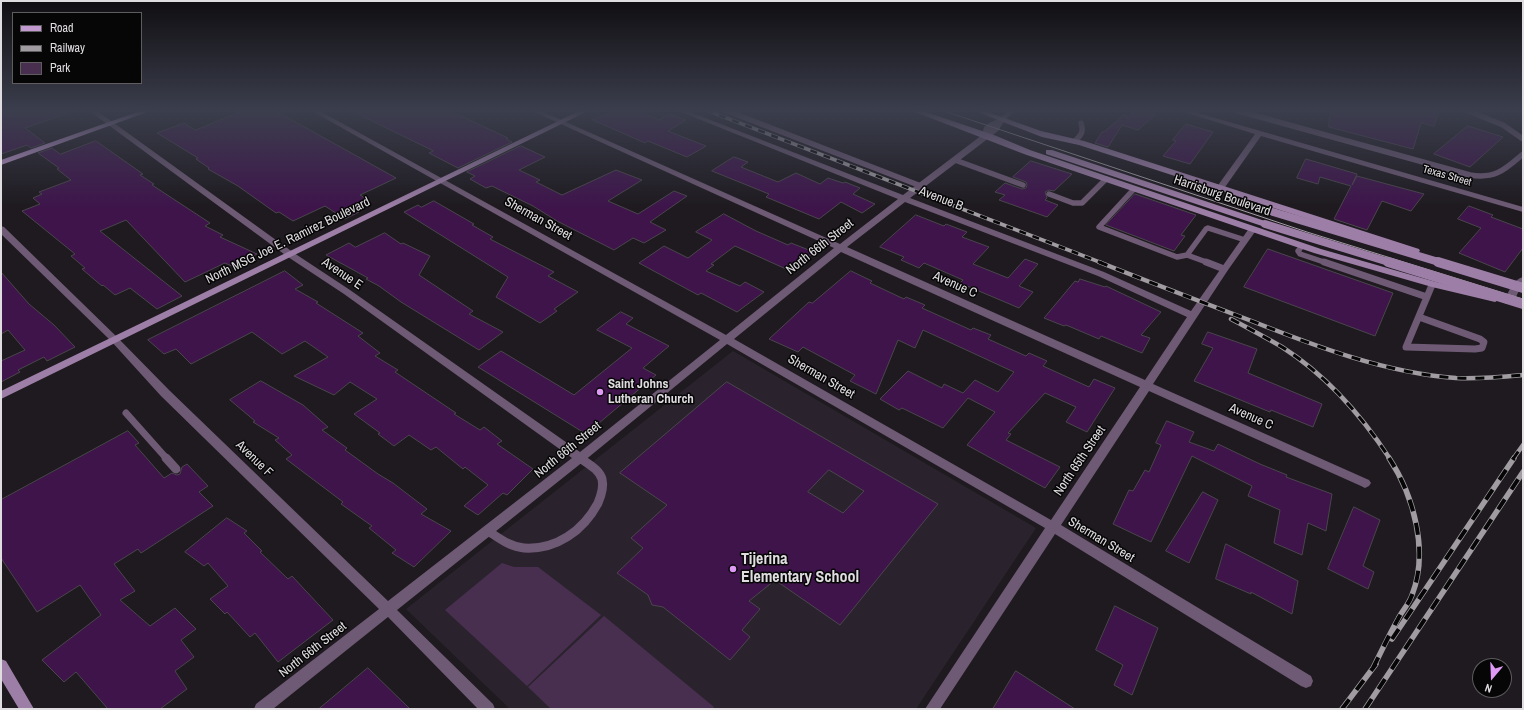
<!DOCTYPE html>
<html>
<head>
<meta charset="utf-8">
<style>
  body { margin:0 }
  #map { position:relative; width:1524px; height:710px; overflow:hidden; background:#1e1a1f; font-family:"Archivo Narrow",sans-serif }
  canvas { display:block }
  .frame { position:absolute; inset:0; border:2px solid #e0dde1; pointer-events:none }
  .legend { position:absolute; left:12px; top:12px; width:130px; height:72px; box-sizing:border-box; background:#070607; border:1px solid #5e5c5e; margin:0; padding:5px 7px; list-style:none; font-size:12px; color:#e0dde1 }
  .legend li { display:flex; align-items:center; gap:8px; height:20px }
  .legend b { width:20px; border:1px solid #5e5c5e }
  .north { position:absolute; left:1472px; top:658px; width:40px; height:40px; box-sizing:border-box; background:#070607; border:1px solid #5e5c5e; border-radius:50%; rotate:199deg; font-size:11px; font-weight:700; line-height:16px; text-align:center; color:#e0dde1 }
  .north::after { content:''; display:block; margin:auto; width:14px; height:18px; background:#dd99f3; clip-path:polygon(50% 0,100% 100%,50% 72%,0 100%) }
</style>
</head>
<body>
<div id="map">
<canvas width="1524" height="710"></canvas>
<div class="frame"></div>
<ul class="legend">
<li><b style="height:5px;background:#c29ad0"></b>Road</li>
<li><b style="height:5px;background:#a09ca1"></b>Railway</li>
<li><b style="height:11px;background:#482f50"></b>Park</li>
</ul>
<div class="north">N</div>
</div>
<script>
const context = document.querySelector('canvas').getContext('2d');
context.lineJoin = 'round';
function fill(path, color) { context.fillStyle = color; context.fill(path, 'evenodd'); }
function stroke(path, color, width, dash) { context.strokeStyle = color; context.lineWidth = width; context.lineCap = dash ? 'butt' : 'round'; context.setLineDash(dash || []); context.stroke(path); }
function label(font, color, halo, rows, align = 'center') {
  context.font = font + ' "Archivo Narrow",sans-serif'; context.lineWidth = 3; context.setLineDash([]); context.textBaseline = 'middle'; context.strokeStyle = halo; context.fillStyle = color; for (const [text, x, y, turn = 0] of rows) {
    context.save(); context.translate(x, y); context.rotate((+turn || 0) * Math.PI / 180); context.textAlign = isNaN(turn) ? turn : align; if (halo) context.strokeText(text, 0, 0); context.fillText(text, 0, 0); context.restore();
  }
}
const built = new Path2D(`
  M733,351L1036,528L916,709H510L406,609Z`);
const green = new Path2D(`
  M502,563L514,567H538L601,615L527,686L445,610Z
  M604,616L714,707L712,709H551L528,687Z`);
const building = new Path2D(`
  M1,110H71V112L25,128L45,143L31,148L27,145L1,154Z
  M245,110H274L396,178L360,195L370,201L353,209L359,212L345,219L325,206L293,221L279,212L276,213L238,186L208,169L209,168L196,159L198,158L157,133L184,123L195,130Z
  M350,110H448L508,138L506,139L512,142L458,168L429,153L433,151Z
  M616,110H637L659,120L669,114L686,120L668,131L706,146L687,157L648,141L645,143L593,120Z
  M1136,110H1143L1156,114L1138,130L1122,125L1108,147L1095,143L1102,132H1104L1125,114L1127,118Z
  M1331,110H1430L1438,112L1434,126L1421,123L1413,149L1329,127Z
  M1186,124L1213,132L1190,164L1163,156L1176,141L1173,140Z
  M1468,126L1503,137L1470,167L1434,154Z
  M96,141L143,174L140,175L154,184L152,185L210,223L205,226L223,235L220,237L257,254L234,267L225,263L185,282L126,220L100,231L182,296L157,309L130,288L115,295L103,285L102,286L82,269L85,268L71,256L75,254L22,211L40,204L33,198L42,194L39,192L71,180L57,169L59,168L38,153L52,148L60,154Z
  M521,146L545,157L519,170L540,180L536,182L562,195L616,170L642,180L608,201L638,214L674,191L687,196L650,222L666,230L644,243L633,238L614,250L557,221L533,206L492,186L486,188L470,179L475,176L467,172Z
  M734,157L748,162L741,167L778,182L796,173L820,184L828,178L843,183L845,182L860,188L853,194L875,204L862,213L841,202L819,219L766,197L769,194L712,171Z
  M1306,159L1357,174L1352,185L1357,176L1424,194L1411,211L1382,201L1367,230L1334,219L1351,186L1320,177L1318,184L1297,178Z
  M1031,161L1072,174L1054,191L1049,190L1045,192L1047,198L1045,200L1058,205L1047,217L999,200L1005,195L995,192L1005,183L1022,189L1026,188L1027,185L1026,182L1013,177Z
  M1135,194L1196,215L1181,235L1185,236L1174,251L1106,225Z
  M434,201L474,224L472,225L493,237L490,239L554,272L548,276L578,292L554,309L557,311L540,323L496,297L508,277L404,212L418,205L421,207Z
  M1469,206L1493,215L1491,217L1523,229V248L1505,272L1459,253L1481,228L1458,219Z
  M724,214L756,231L788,245L791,243L814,252L800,264L795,262L786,269L735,246L711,264L714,265L706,271L740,286L745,282L764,292L737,312L701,293L698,295L639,263L664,246L688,258L712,240L696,232Z
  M916,215L944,226L946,224L967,232L962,237L989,247L973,264L1008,278L1025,259L1038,264L1019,286L1033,292L1019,308L960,283L963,280L924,263L919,268L901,260L904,257L880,247Z
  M385,233L401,244L403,243L430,256L419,275L473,311L469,314L503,332L479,350L401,302L379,286L366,279L368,278L326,255L349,243L355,247Z
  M1268,249L1393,293L1375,336L1244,287Z
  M285,271L303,285L295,289L318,302L316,303L363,333L358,336L380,353L375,356L398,370L395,372L456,413L454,414L480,430L484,427L502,441L497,444L533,469L507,495L503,493L478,515L464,506L488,485L465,467L463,469L436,447L431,450L409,435L394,446L378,434L380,433L354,414L377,399L350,382L334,395L294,376L328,357L305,341L282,354L252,332L191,364L176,349L164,354L148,340Z
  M851,271L872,281L870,283L904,299L906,297L925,305L922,308L971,330L973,328L991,335L988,339L1026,356L1029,353L1047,361L1043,366L1089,387L1094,379L1115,388L1087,432L1066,422L1076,407L1045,393L1008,433L1011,434L1006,440L1060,467L1045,488L967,445L995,412L968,398L943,428L902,408L899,410L880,399L908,371L942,388L944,384L963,393L975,380L998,392L1014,372L923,330L915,348L898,340L876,394L850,381L855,375L803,347L798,352L769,339L809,302L812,303Z
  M1,272L29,304L54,325L75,347L47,361L44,357L18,370L20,372L1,382V361L25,350L8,330L1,334Z
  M1080,279L1105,287L1106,286L1161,312L1141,335L1150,338L1142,353L1101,336L1099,339L1066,325L1064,326L1044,318L1075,281L1078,282Z
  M621,312L633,318L626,324L669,346L643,368L656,375L586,434L478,367L501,351L574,395L632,348L597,330Z
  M1208,332L1257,349L1248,373L1322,404L1313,427L1271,410L1270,412L1194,381L1213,348L1202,344Z
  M261,381L303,405L328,427L322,430L347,448L345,450L378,474L393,483L427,509L421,514L451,531L414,567L392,553L396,550L369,528L372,526L341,504L343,502L286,459L292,455L275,440L279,438L253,422L255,421L230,400Z
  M727,382L938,504L840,625L775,580L749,601L760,609L742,630L750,637L730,660L663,607L652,605L648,595L617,573L643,548L631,538L667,505L620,473ZM829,470L864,491L843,513L808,492Z
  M1167,421L1194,432L1189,442L1214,451L1218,444L1260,464L1287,475L1286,477L1332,494L1326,531L1308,523L1302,555L1274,543L1280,510L1248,496L1252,486L1192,456L1151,542L1113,524L1129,490L1133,491L1145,470L1149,472L1161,445L1156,443Z
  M128,431L139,443L135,445L164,478L172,473L177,475L180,474L182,467L187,464L208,486L199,492L213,506L141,553L138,549L114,564L135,591L120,600L150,626L175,608L196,629L181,640L194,657L175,671L187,689L160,709H108L76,672L64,682L42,660L101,615L80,585L37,612L1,558V500Z
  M1203,492L1218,500L1189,563L1166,551Z
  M1354,507L1380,520L1363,566L1374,572L1368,589L1328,569Z
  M227,518L247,531L244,533L262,551L260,552L288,579L292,576L333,620L278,662L255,633L250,637L227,612L225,614L210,599L228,586L208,563L204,566L185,552Z
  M1226,544L1298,581L1292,614L1251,592V594L1216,579Z
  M1115,606L1158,628L1132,695L1114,685L1123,665L1096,650Z
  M368,668L410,709H319Z
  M1016,671L1075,709H993Z`);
const laneFar2 = new Path2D(`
  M725,110L921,186
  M1235,110L1470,175C1496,179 1504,170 1523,154
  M1466,110L1503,125L1523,139
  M1075,141C1081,135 1084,132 1081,123
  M955,160L1023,185
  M1134,189L1099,227L1177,257L1187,255
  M1049,194L1073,203H1082L1106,179
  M1302,246L1298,251L1300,254L1327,263
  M1209,263L1187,255L1206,229L1208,228L1245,240`);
const laneFar1 = new Path2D(`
  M1206,262L1224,269
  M1324,262L1427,297
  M1419,317L1480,339L1484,342L1482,348L1475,349L1406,347L1432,285
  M126,413L167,459
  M580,458L582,459`);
const lane = new Path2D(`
  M166,458L176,469
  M488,531C499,538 510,547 524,548C556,550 583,531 598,503C601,496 604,487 602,479C599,469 588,464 580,458`);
const street = new Path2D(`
  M88,110H96L294,253L350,290L580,452L720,340L310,110H318L726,335L834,248L530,110H539L840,244L898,199L676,110H685L903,195L982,135L984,127L989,123L1000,118L1009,110H1016L1005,120L998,131L910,198L1104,272L1191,311L1250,227H1256L1257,229L1228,270L1153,384L1369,480L1371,483L1369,486L1365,488L1361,486L1149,391L1061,525L1311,676L1313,681L1311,686L1306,688L1301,686L1055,534L940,709H925L1045,528L727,344L584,461L397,610L493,704L495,709H478L388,617L273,709H254L256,704L379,609L161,396L111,341L1,234V226L4,227L117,337L169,390L388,601L572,458L344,294L288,257ZM905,202L1098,276L1187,317L1145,380L847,247ZM841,252L1140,387L1051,520L734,339Z
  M1177,110H1188L1523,207V212L1261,136L1223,190H1217L1216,188L1255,134Z
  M1523,277V285C1518,291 1516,298 1512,304H1506L1504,302C1508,293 1512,280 1523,277Z`);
const secondary = new Path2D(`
  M581,110H590L1,399V391Z
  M910,110H920L994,135L1030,150L1321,249L1436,282L1498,297L1500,299L1495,302L1432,287L1314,253L1024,154Z
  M972,110H982L1041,131L1084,141L1419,249L1420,251L1416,254L1413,253L1079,145L1042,137Z
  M1046,150H1052L1268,222L1269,224L1268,226H1262L1046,154Z
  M1,659L6,661L34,709H19L1,679Z`);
const primary = new Path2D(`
  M143,110H153L1,165V160Z`);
const tram = new Path2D(`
  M941,110L1307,232L1523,299`);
const railFar2 = new Path2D(`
  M706,110L1102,263`);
const railFar1 = new Path2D(`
  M1099,262C1149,282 1199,301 1249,320C1315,346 1385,373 1456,378C1479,379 1501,377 1523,375
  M1231,319C1248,328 1265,337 1282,347C1326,375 1362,416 1390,459
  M1513,459L1523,445`);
const rail = new Path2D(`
  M1392,639L1514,458
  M1373,668C1381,652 1389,635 1398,619C1402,611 1409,604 1412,595C1429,552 1414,496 1389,458
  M1342,709L1376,664
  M1365,709L1523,472`);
const secondaryBridgeFar1 = new Path2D(`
  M1273,212L1442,263
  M1265,224L1392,263`);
const secondaryBridge = new Path2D(`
  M1388,262L1523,304
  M1438,262L1523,288`);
const markers = [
  [600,392,4,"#dd99f3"],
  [733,569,4,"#dd99f3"]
];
const farStreetnames = [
  ["Texas Street",1447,176,16]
];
const streetNames = [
  ["Harrisburg Boulevard",1222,196,19],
  ["Avenue B",941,199,21],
  ["Sherman Street",538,219,29],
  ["North MSG Joe E. Ramirez Boulevard",288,241,-26],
  ["North 66th Street",820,247,-38],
  ["Avenue E",342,274,34],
  ["Avenue C",955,285,24],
  ["Sherman Street",821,377,30],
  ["Avenue C",1251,417,24],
  ["North 66th Street",568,450,-39],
  ["Avenue F",254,459,44],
  ["North 65th Street",1080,461,-56],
  ["Sherman Street",1101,540,31],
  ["North 66th Street",313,650,-38]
];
const poiNames = [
  ["Saint Johns",608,385],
  ["Lutheran Church",608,400]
];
const nearPoinames = [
  ["Tijerina",741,560],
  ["Elementary School",741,578]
];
fill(built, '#2a232d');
fill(green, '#482f50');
fill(building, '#3e144b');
stroke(building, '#4a464c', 1);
stroke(laneFar2, '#6e5a74', 5.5);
stroke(laneFar1, '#6e5a74', 7);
stroke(lane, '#6e5a74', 9);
fill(street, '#6e5a74');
fill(secondary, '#9d7ea7');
fill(primary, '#c29ad0');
stroke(tram, '#a09ca1', 1);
stroke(railFar2, '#a09ca1', 3.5);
stroke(railFar1, '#a09ca1', 4.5);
stroke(rail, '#a09ca1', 5.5);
stroke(railFar2, '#070607', 2.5, [7]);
stroke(railFar1, '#070607', 3, [9]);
stroke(rail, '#070607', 4, [12]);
stroke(secondaryBridgeFar1, '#9d7ea7', 8);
stroke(secondaryBridge, '#9d7ea7', 10);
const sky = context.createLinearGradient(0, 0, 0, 209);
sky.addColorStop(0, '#100e11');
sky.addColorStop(0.53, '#3b3e4d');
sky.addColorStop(1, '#3b3e4d00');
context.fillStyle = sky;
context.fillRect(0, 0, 1524, 209);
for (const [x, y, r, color] of markers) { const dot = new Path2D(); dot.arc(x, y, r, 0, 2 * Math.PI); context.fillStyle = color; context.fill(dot); stroke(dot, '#070607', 1.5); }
label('11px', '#e0dde1', '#070607', farStreetnames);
label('13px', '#e0dde1', '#070607', streetNames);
label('bold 13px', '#e0dde1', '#070607', poiNames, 'left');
label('bold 16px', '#e0dde1', '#070607', nearPoinames, 'left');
</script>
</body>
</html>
